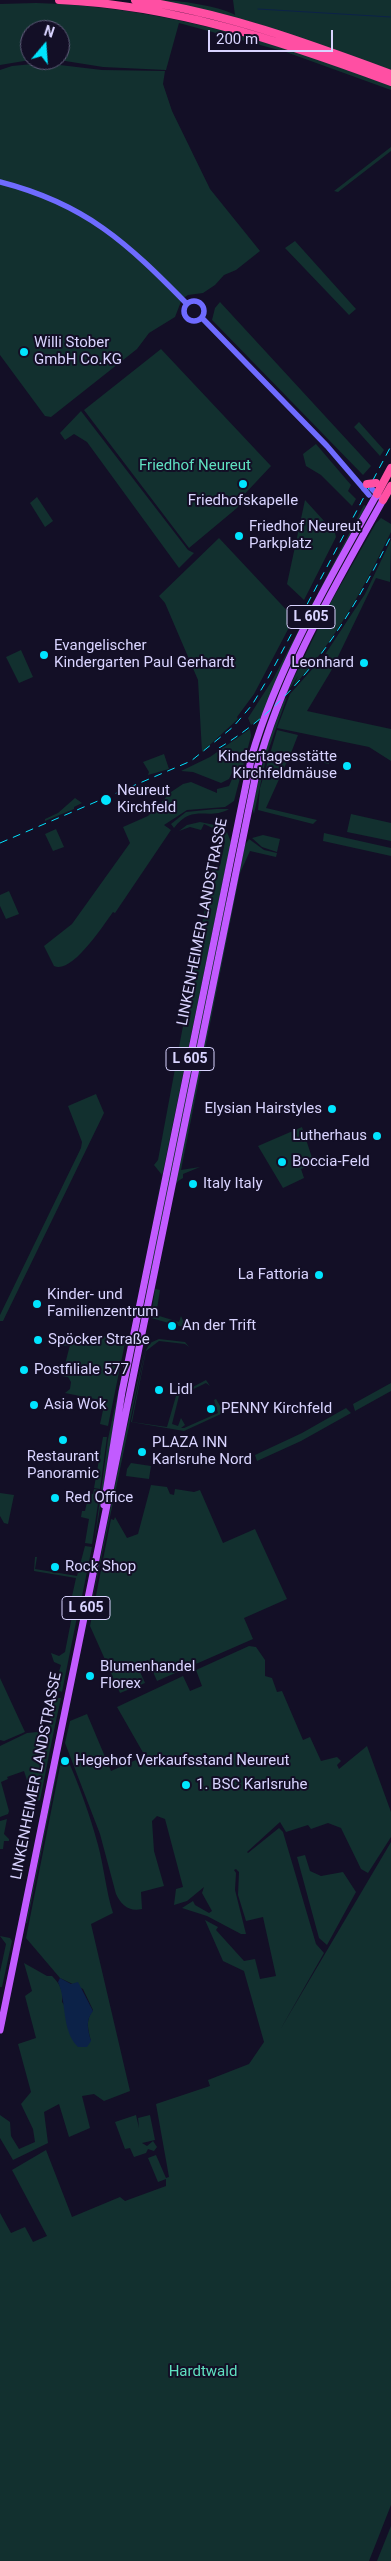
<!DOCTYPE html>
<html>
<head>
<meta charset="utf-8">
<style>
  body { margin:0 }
  #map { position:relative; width:391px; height:2561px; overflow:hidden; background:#130f26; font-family:Roboto,sans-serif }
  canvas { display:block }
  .north { position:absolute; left:20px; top:20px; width:50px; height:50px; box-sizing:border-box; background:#130f26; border:1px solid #625e7d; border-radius:50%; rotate:18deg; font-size:14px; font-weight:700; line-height:20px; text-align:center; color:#d9d4ff }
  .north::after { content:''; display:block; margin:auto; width:18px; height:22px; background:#00e5ff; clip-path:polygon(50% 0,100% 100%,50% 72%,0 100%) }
  .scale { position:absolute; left:208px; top:30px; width:125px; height:22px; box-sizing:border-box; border:2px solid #d9d4ff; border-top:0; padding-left:6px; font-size:15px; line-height:18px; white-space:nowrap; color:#d9d4ff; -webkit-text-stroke:4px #130f26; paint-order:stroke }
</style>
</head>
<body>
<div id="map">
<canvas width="391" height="2561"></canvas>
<div class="north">N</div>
<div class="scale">200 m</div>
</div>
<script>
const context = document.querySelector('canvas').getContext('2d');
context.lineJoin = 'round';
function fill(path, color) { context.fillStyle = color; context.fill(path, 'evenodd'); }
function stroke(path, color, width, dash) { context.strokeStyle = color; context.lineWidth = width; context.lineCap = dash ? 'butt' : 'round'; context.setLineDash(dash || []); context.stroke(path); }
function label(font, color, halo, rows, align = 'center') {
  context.font = font + ' Roboto,sans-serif'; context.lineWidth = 4; context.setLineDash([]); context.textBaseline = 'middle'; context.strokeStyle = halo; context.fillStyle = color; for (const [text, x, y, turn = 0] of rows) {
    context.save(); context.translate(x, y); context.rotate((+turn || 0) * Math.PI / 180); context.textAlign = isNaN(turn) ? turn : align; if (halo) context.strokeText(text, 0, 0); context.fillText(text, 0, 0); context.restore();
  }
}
const green = new Path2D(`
  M159,0C178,0 219,6 235,15L233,0H391V70L255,23Z
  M36,3C164,7 273,41 391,86V90L286,52L179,23L166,70L103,67L59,60L60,30H30V60L0,65V4Z
  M43,63L102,70L165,71L163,84L172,111L210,189L260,251L236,270L224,275L215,285L203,293L188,295L182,299L175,317L149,333L137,349L51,417L45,416L0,355V70L12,66Z
  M391,147V151L338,192L334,191Z
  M295,241L356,309L349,315L285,248Z
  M220,302L371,466L363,475L212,320L215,308Z
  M161,349L271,466L240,499L243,501L237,508L189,548L84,410Z
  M81,411L188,550L194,553L179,568L87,442L74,434L65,440L60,433Z
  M359,422L384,450L380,456L354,427Z
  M316,444L351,485L348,491L356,499L352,506L321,475L306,466L303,454Z
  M37,497L53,521L45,527L30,503Z
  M305,500L335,533L336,537L304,600L287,584Z
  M364,505L366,506L321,591L260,719L251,725L248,718L273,679Z
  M381,518L391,524V532C364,588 335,641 293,687L298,676L286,694L331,602L376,523Z
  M219,538L294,618L254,694L237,717L238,719L202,752L198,680L165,603L159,596Z
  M391,540L390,582L376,578L331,671L307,711L391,729V761L369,747L277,728L290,694L324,656L365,594Z
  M21,650L33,677L19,683L6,657Z
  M287,697L267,754L254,814L252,807L268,743L284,700Z
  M250,729L251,736L234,801L225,807L187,810L164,825L171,830L115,913L113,912C103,926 71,975 54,966L44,946L72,924L130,843L123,827L148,816L171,792L183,784L191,782L217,793V789L229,786L236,770L233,771L229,779L221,783L193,772L181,771L210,757Z
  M277,730L298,735L291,753L329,761V764L311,760L310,763L307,762V758L290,755L266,808L317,820L313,824L258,810L260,788Z
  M164,754L169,769L148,775L149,772L143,762Z
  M75,798L82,803L74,807V809L45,821V819L58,813Z
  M216,809H229C208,821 193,803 174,828L171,824L186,812Z
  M351,814L391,823V841L347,832Z
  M200,822L215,825L225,832L219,838L221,832L204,824L201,830L190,827L179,831L187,825Z
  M56,829L64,847L53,851L45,834Z
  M227,832L231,842L147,1249L162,1175L154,1165L158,1160L213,865L220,866L225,842L218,840Z
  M324,833L391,848V856L323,841Z
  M263,835L280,839L277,852L262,847L252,838Z
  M249,839L264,850L277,853L276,857L250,851L240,873L181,1170L200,1167L183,1174V1178L178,1181L174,1187L245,845Z
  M9,891L19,914L6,919L0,906V895Z
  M227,894L226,908L143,1312L157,1232Z
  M96,1094L104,1113L3,1321H0V1315L81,1148L82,1142L68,1106Z
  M302,1127L314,1164L301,1169L304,1178L283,1188L258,1146Z
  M155,1289L160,1290L156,1315L179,1322L181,1316L184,1323L183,1327L151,1318Z
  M114,1336L121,1338L125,1343L108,1426L100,1424L105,1401L65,1393L70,1389L71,1382L68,1377L62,1376L70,1345L63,1346L64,1338Z
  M159,1339L185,1342L189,1347L185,1344L159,1341L146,1351L132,1422L167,1427L176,1396L206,1380L210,1386L206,1383L179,1396L172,1424L178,1426L181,1418L185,1425L181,1428H184L218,1413L214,1400L216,1399L223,1411L221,1414L184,1431L131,1422L146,1350L150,1343Z
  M146,1345L85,1636L124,1440Z
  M123,1369L94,1544L108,1439Z
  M391,1383V1391L355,1411L353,1404Z
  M346,1408L351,1413L301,1441L257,1461L255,1455L302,1433Z
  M103,1437H107L100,1489L94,1488Z
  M131,1463L151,1466L149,1479L126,1476L127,1469Z
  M151,1485L167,1487L170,1494L174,1495L175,1489L194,1492L200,1490L223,1543L255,1529L287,1599L244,1618L253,1639L157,1681L148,1660L137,1665L145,1683L120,1693L90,1626L111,1519L114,1520L115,1517L127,1538L138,1534Z
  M94,1489L100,1490L92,1544L85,1543L89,1519L81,1517L82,1511H85L89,1493L93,1494Z
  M0,1493L14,1495L8,1524L4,1523L0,1516Z
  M85,1546L92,1547L80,1606L71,1601L76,1578L34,1571L35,1557H37L35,1569L77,1576Z
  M74,1606L79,1607L62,1692L54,1688L61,1665L54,1662L51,1653L59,1656L65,1652Z
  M249,1646L256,1647L265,1660V1676L272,1678L277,1692L282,1691L303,1740L310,1737L321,1761L337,1757L341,1761L337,1765L339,1769L367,1746L391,1812V1837L368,1873L361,1869L341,1828L328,1823L311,1829L308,1825L286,1832L280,1822L247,1852L248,1853L279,1828L283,1832L316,1944L324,1953L280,2030L391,1842V2505L369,2561H0V2213L11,2233L25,2227L33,2242L47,2236L12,2170L46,2150L72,2217L120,2197L125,2201L166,2186V2179L158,2182L148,2158L156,2155L166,2178L169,2177L156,2104L210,2086L208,2080L249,2064L264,2042L244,1971L223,1961L205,1920L218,1927L216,1930L244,1961L255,1959L260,1979L276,1976L263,1917L246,1921L238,1895L239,1872L236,1869L234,1870L236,1873L235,1890L246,1934H241L207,1916L182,1908L193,1901L195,1905L209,1913L212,1911L202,1893L204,1887L187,1901L174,1905L176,1889L183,1887L165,1819L157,1816L152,1821L154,1851L164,1886L141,1892L142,1909C129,1912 121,1905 116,1894L100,1834L65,1743L70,1721L87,1714L111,1771L145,1756L117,1707L183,1676L190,1691L202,1686L196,1670Z
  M0,1678L25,1732L4,1741L0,1740Z
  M58,1698H61C53,1733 47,1766 40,1800L34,1802L24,1771L7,1777L8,1779L1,1782L9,1811L8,1814L0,1817V1746L27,1733L47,1731L55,1700Z
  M62,1756L67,1758C79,1785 90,1815 98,1845C104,1867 106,1891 113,1913L91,1924L130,2091L104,2101L94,2094L82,2096L90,2128L69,2137L59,2104L44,2112L48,2143L13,2160L0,2138V2115L10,2122L11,2136L19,2149L35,2142L33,2129L21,2104L31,2092L18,2044L36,2038L25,1996L32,1991L24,1963L47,1976H52C60,1984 64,1991 62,2002L91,2041C88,2029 85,2021 93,2010L83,1989L60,1978L26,1938Z
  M60,1758L27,1923H26L56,1772Z
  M7,1819L4,1834L9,1839V1841H4L3,1849H0V1821Z
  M305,1855L310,1871L321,1876L343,1872L356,1892L327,1945L319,1938L297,1857Z
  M0,1936L10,1938L12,1941L2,1987H0V1972L6,1944Z
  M136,2115L139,2128L138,2118L150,2115L155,2140L142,2143L147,2146L153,2141L157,2147L154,2151L148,2149L146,2153L134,2157L130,2148L125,2149L115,2122Z
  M391,2526V2561H377Z`);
const water = new Path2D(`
  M60,1978L71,1984L78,1982L93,2011C85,2021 88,2030 91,2041L87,2047H78C61,2030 67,2002 58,1982Z`);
const stream = new Path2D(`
  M258,9L391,17`);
const secondary = new Path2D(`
  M0,182C86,204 127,243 187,304
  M184 311a10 10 0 1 1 20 0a10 10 0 1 1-20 0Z
  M202,318L327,446L364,489
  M372,489L380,497`);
const primary = new Path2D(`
  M104,1505L122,1392L252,755C278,666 332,575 377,494
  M0,2030L257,769C282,674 335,586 383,500`);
const highway = new Path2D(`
  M59,0C176,5 283,42 391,82
  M135,0C223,12 307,43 391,74
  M377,494L391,468
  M383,500L391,486`);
const rail = new Path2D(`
  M219,748C302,698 349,620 391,536
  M0,843L191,761L233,727L252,705L267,680L391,446`);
const secondaryBridge = new Path2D(`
  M364,489L369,495`);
const highwayBridge = new Path2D(`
  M367,484L376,483`);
const markers = [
  [24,352,5,"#00e5ff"],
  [243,484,5,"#00e5ff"],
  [239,536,5,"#00e5ff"],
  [44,655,5,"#00e5ff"],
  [364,663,5,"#00e5ff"],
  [347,766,5,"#00e5ff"],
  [106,800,6,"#00e5ff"],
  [332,1109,5,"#00e5ff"],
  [377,1136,5,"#00e5ff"],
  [282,1162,5,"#00e5ff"],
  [193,1184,5,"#00e5ff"],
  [319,1275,5,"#00e5ff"],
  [37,1304,5,"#00e5ff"],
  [172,1326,5,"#00e5ff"],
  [38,1340,5,"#00e5ff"],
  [24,1370,5,"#00e5ff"],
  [159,1390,5,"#00e5ff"],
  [34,1405,5,"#00e5ff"],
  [211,1409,5,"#00e5ff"],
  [63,1440,5,"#00e5ff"],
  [142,1452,5,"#00e5ff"],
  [55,1498,5,"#00e5ff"],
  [55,1567,5,"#00e5ff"],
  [90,1676,5,"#00e5ff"],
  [65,1761,5,"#00e5ff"],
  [186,1785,5,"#00e5ff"]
];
const shields = [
  [311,617,48],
  [190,1059,48],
  [86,1608,48]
];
const shieldNames = [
  ["L 605",311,617],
  ["L 605",190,1059],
  ["L 605",86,1608]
];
const poiNames = [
  ["Willi Stober",34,343],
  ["GmbH Co.KG",34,360],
  ["Friedhofskapelle",243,501,"center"],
  ["Friedhof Neureut",249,527],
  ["Parkplatz",249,544],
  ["Evangelischer",54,646],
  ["Kindergarten Paul Gerhardt",54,663],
  ["Leonhard",354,663,"right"],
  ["Kindertagesstätte",337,757,"right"],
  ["Kirchfeldmäuse",337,774,"right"],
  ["Neureut",117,791],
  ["Kirchfeld",117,808],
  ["Elysian Hairstyles",322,1109,"right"],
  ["Lutherhaus",367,1136,"right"],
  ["Boccia-Feld",292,1162],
  ["Italy Italy",203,1184],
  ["La Fattoria",309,1275,"right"],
  ["Kinder- und",47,1295],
  ["Familienzentrum",47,1312],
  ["An der Trift",182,1326],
  ["Spöcker Straße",48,1340],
  ["Postfiliale 577",34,1370],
  ["Lidl",169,1390],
  ["Asia Wok",44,1405],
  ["PENNY Kirchfeld",221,1409],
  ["PLAZA INN",152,1443],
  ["Karlsruhe Nord",152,1460],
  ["Restaurant",63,1457,"center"],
  ["Panoramic",63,1474,"center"],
  ["Red Office",65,1498],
  ["Rock Shop",65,1567],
  ["Blumenhandel",100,1667],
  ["Florex",100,1684],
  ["Hegehof Verkaufsstand Neureut",75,1761],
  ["1. BSC Karlsruhe",196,1785]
];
const parkNames = [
  ["Friedhof Neureut",195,466],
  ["Hardtwald",203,2372]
];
const streetNames = [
  ["LINKENHEIMER LANDSTRASSE",203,922,-79],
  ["LINKENHEIMER LANDSTRASSE",37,1776,-79]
];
fill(green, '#12302f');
fill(water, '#0c2248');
stroke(stream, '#0c2248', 1);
stroke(secondary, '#6f6bff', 5.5);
stroke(primary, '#c25bff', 7);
stroke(highway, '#ff4fa3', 8);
stroke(rail, '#00e5ff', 1, [8, 6]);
stroke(secondaryBridge, '#6f6bff', 5.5);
stroke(highwayBridge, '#ff4fa3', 8);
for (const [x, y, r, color] of markers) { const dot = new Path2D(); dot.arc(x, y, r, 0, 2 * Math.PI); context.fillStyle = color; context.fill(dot); stroke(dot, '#130f26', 2); }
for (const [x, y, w] of shields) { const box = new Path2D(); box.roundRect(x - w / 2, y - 11.5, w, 23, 4); context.fillStyle = '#130f26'; context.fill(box); stroke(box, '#d9d4ff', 1); }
label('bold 14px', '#d9d4ff', null, shieldNames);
label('15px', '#d9d4ff', '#130f26', poiNames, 'left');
label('15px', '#5fe0c0', '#130f26', parkNames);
label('15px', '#d9d4ff', '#130f26', streetNames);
</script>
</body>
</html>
